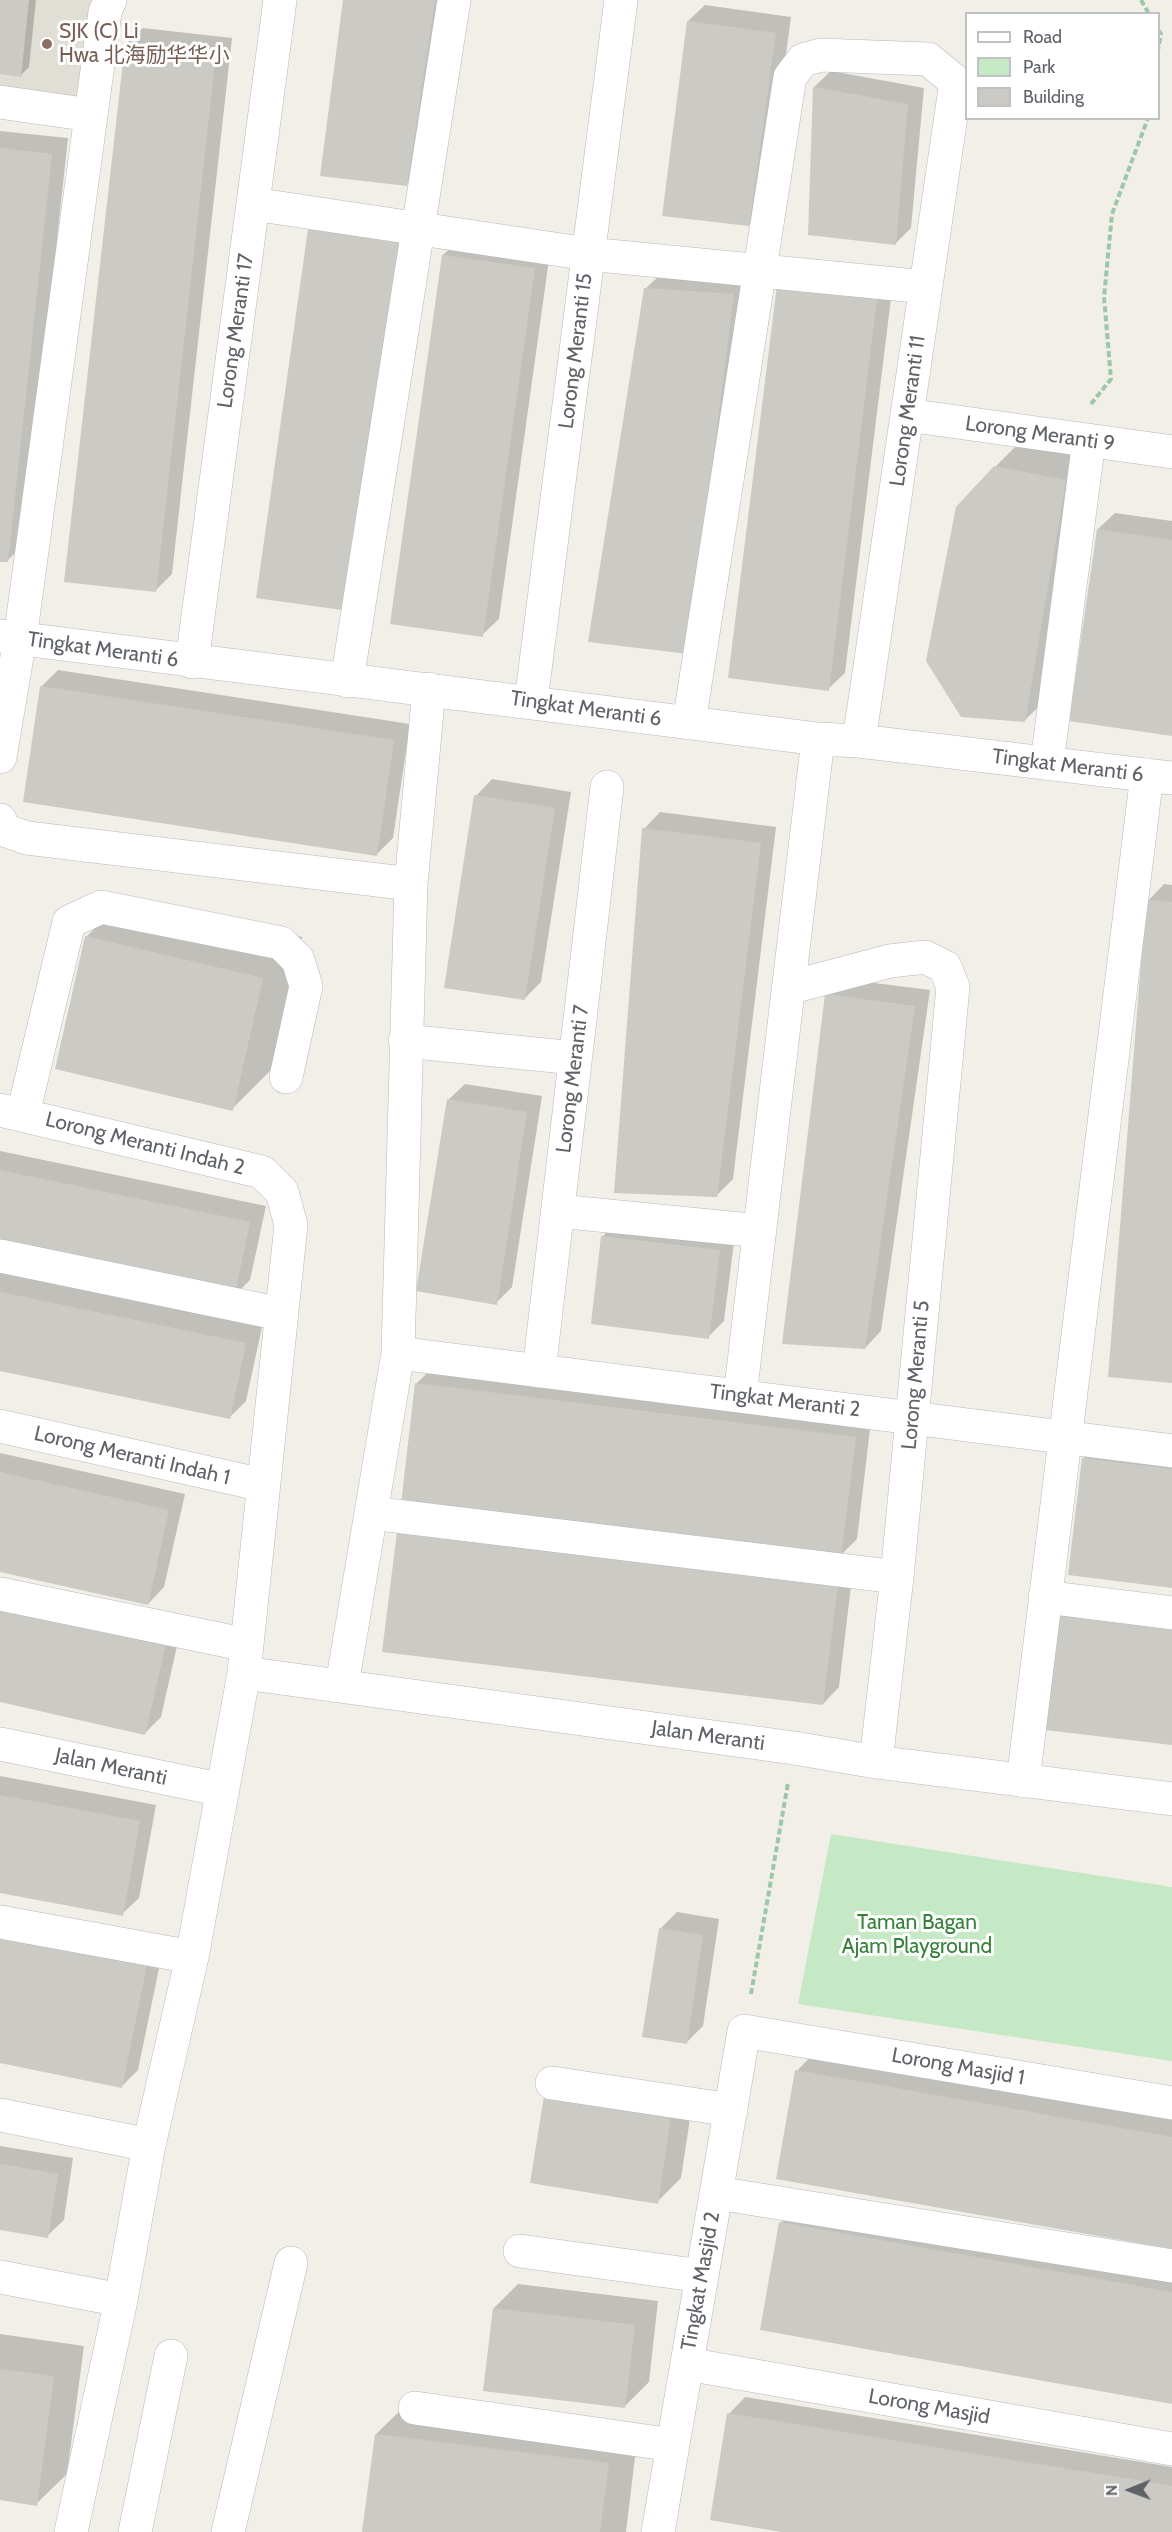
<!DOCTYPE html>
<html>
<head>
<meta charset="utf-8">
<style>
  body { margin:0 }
  #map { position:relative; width:1172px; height:2532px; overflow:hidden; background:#f1efe8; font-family:Cabin,sans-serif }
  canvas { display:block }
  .legend { position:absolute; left:965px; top:12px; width:195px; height:108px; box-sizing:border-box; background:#fff; border:2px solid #bfc1c3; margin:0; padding:8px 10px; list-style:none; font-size:18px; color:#5f6368 }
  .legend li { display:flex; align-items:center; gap:12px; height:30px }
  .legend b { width:30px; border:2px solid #bfc1c3 }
  .north { position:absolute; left:1100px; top:2460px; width:60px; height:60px; -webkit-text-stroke:4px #fff; paint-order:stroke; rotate:269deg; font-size:16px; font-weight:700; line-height:24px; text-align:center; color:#5f6368 }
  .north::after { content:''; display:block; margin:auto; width:21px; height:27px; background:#5f6368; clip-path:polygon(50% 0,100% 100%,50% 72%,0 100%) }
</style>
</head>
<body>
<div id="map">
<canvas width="1172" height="2532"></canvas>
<ul class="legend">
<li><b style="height:8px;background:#fff"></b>Road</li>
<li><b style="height:16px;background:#c5e8c5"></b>Park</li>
<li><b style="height:16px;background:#cccac5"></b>Building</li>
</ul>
<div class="north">N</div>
</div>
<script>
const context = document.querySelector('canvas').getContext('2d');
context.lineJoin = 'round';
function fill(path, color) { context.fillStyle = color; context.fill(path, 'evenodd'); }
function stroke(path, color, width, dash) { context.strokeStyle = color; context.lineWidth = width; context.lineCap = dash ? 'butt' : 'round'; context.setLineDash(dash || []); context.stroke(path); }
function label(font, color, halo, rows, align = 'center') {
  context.font = font + ' Cabin,"Noto Sans SC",sans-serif'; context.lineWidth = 6; context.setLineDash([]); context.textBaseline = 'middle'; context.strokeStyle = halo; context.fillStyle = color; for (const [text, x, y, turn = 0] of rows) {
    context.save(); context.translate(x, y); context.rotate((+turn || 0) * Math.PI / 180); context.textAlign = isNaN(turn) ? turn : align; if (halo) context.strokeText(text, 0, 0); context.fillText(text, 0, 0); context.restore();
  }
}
const education = new Path2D(`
  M0,0H102L85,99L0,88Z`);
const green = new Path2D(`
  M831,1834L1172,1887V2061L798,2004Z`);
const shadow = new Path2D(`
  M0,0H36L29,67L21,75L0,72Z
  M344,0H448L423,168L406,184Z
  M705,5L791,17L765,208L749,225L688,21Z
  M143,28L232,38L172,574L155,591L126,44Z
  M831,71L924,88L911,228L895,244L814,87Z
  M0,131L68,138L24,544L7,561L0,560Z
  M460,239L550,252L499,619L482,635L443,255Z
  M662,273L750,278L704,636L645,289Z
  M893,282L845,673L828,689L778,286Z
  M1026,436L1096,449L1056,690L1025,720L995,467Z
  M1115,513L1172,521V735L1098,529Z
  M58,670L410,724L393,838L377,854L41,687Z
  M492,779L571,792L541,982L524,999L476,796Z
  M660,812L776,827L733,1179L717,1195L644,829Z
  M1164,884L1172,885V1381L1148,901Z
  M127,897L302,937L273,1068L232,1109L86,937Z
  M843,979L930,990L881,1331L865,1348L827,995Z
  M465,1084L542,1096L512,1287L496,1303L448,1100Z
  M0,1151L266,1206L250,1280L234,1296L0,1247Z
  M619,1220L735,1234L724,1321L708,1337L602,1237Z
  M0,1272L262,1327L246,1401L230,1417L0,1370Z
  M432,1368L871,1421L857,1539L841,1555L416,1384Z
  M1100,1442L1172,1451V1586L1083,1459Z
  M0,1453L185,1494L164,1587L148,1604L0,1570Z
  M853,1569L839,1687L823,1704L384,1651Z
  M182,1624L161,1717L145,1733L0,1701Z
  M0,1776L156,1805L139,1898L122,1914L0,1891Z
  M677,1912L719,1919L703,2026L687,2042L660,1929Z
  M163,1949L138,2070L122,2086L0,2061Z
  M813,2054L1172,2119V2248L797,2071Z
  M569,2072L694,2092L681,2178L657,2202Z
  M0,2146L73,2158L64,2220L47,2236L0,2229Z
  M797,2206L1172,2273V2402L781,2223Z
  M518,2284L658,2301L649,2382L625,2406L494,2308Z
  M0,2334L84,2346L67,2474L36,2504L0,2499Z
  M745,2397L1172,2467V2532H790L729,2414Z
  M407,2404L638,2432L626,2532H364L376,2434Z`);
const building = new Path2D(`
  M0,0H29L21,77L0,74Z
  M343,0H435L407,186L320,176Z
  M687,21L776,33L749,226L662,216Z
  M125,44L216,54L156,592L64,582Z
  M813,87L908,104L896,245L808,235Z
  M0,148L52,154L8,562H0Z
  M308,229L401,242L349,611L256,598Z
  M442,255L535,268L483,637L390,624Z
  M777,285L877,298L829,691L728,678Z
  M644,288L734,294L688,654L588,642Z
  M994,466L1066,480L1025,722L961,717L926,661L956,507Z
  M1097,529L1172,540V736L1069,721Z
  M40,686L394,740L377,856L23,802Z
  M474,795L555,808L525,1000L444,988Z
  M642,828L761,843L717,1197L614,1193Z
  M1146,900L1172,902V1383L1108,1377Z
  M85,936L263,978L233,1111L55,1069Z
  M825,994L915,1006L865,1349L782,1344Z
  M447,1099L527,1112L497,1305L416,1291Z
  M0,1170L250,1222L234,1298L0,1249Z
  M601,1236L720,1250L709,1339L591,1324Z
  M0,1292L246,1343L230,1419L0,1371Z
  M415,1383L856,1437L841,1557L401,1504Z
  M1082,1458L1172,1469V1588L1068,1575Z
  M0,1472L169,1510L148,1605L0,1572Z
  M397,1532L838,1585L823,1705L382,1652Z
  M0,1602L167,1640L145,1735L0,1702Z
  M1060,1613L1172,1626V1745L1045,1730Z
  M0,1795L140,1821L123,1916L0,1893Z
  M659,1928L703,1935L687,2044L642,2037Z
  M0,1935L147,1965L122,2088L0,2063Z
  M795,2070L1172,2137V2249L776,2179Z
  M544,2096L671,2116L658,2204L530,2183Z
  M0,2164L58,2174L48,2238L0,2230Z
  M779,2222L1172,2292V2404L760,2330Z
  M493,2308L635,2325L625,2408L483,2391Z
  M0,2369L54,2376L37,2506L0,2500Z
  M727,2413L1172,2486V2532H781L710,2520Z
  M375,2434L609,2463L600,2532H362Z`);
const path = new Path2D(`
  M1141,0L1149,14
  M1158,30L1161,34L1158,50
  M1091,404L1111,379L1104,297L1112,214L1148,118
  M751,1994L788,1783`);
const minor = new Path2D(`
  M0,102L91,115
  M253,204L588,254L926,287
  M907,415L1172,452
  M0,636L818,739L859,741L1172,778
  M192,662L280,0
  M347,681L454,0
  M531,701L621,0
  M689,723L790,77L803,60L821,55L928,59L956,82L859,741
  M0,757L20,639L105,12L110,0
  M1047,763L1089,440
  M0,820L4,830L27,838L411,884
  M788,988L890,961L925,957L945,967L953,987L897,1577L876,1762
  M405,1041L575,1058
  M0,1110L262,1172L282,1192L291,1225L244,1673L192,1957L149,2145L121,2300L71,2532
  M23,1114L69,922L101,907L281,943L298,960L306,986L286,1077
  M558,1211L760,1231
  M0,1256L281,1314
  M398,1353L1172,1451
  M539,1371L607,787
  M740,1396L818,739
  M0,1426L263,1485
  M371,1513L897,1577
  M0,1594L247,1645
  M1045,1597L1172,1613
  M244,1673L794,1748L876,1762L1172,1799
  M342,1685L398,1353L411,884L429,689
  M0,1744L223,1790
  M1023,1781L1147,775
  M0,1922L192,1957
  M552,2083L731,2110
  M0,2115L149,2145
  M717,2193L1172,2266
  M520,2251L702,2276
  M0,2277L121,2300
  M687,2364L1172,2449
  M415,2408L673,2445
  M135,2532L171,2356
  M228,2532L291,2263
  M658,2532L744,2031L1172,2103`);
const markers = [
  [47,44,6,"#8d6e63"]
];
const educationNames = [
  ["SJK (C) Li",59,32],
  ["Hwa 北海励华华小",59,56]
];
const streetNames = [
  ["Lorong Meranti 17",236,331,-82],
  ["Lorong Meranti 15",576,351,-83],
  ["Lorong Meranti 11",908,411,-82],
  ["Lorong Meranti 9",1040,434,8],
  ["Tingkat Meranti 6",103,650,8],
  ["Tingkat Meranti 6",586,709,8],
  ["Tingkat Meranti 6",1068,766,7],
  ["Lorong Meranti 7",573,1079,-83],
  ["Lorong Meranti Indah 2",145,1144,14],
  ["Lorong Meranti 5",916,1375,-85],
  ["Tingkat Meranti 2",785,1401,7],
  ["Lorong Meranti Indah 1",132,1456,13],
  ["Jalan Meranti",708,1736,8],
  ["Jalan Meranti",111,1767,12],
  ["Lorong Masjid 1",958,2067,10],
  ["Tingkat Masjid 2",701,2281,-80],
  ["Lorong Masjid",929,2407,10]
];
const parkNames = [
  ["Taman Bagan",917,1923],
  ["Ajam Playground",917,1947]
];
fill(education, '#e1ded6');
fill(green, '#c5e8c5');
fill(shadow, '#0003');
fill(building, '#cccac5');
stroke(minor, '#b5b8bc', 34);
stroke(path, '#9cc7a9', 4, [6, 3]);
stroke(minor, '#fff', 33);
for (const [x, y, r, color] of markers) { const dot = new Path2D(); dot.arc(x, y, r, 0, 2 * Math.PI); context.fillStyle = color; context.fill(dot); stroke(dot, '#fff', 2); }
label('21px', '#785e54', '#fff', educationNames, 'left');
label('21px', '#5f6368', '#fff', streetNames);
label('21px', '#348238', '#fff', parkNames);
</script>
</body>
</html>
